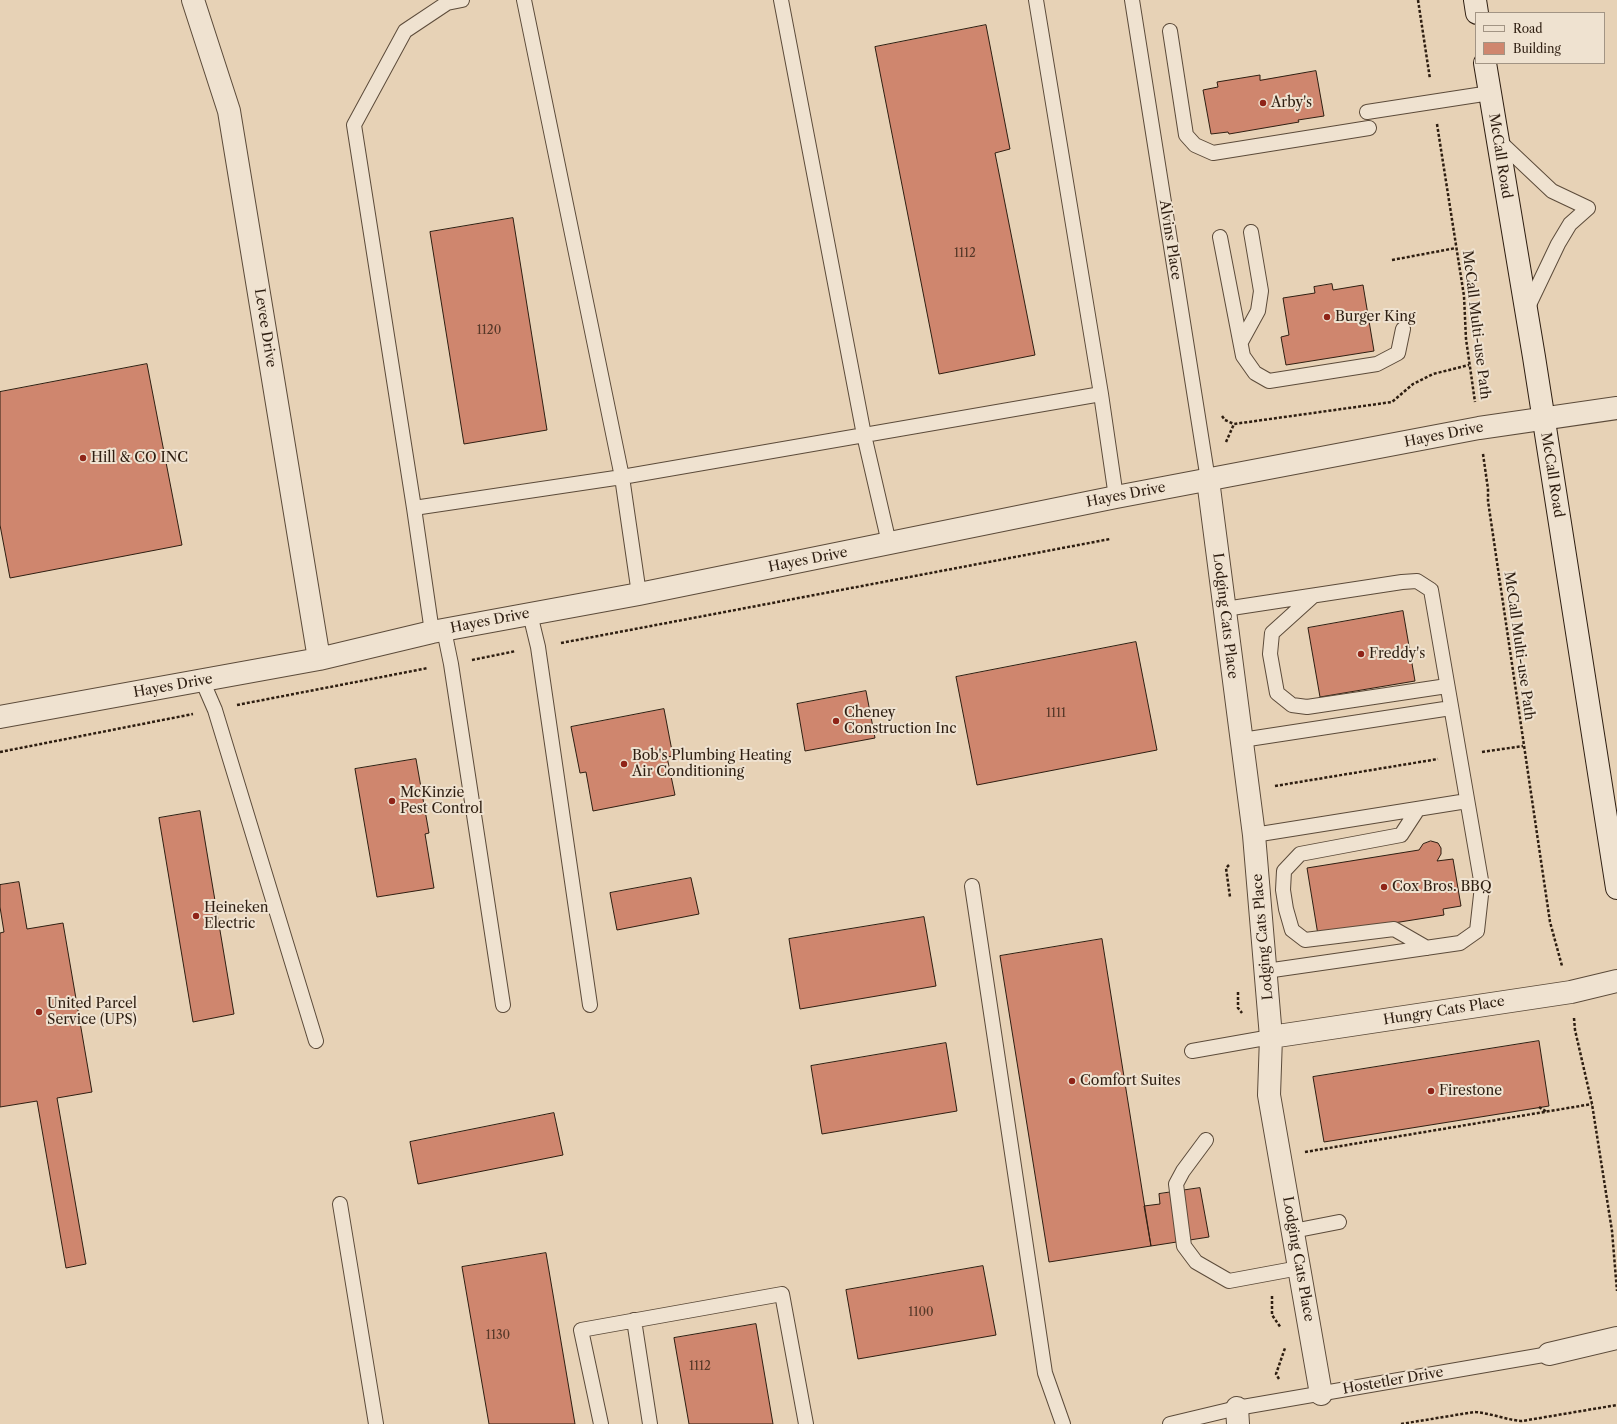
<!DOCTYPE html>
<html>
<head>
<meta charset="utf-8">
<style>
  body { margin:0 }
  #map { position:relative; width:1617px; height:1424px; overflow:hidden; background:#e7d2b6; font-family:"Libre Caslon Text",serif }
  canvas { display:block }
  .legend { position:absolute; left:1475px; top:12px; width:130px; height:52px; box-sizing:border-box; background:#efe2d0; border:1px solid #a29484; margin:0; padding:5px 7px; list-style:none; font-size:12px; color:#2e1e11 }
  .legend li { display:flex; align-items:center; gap:8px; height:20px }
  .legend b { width:20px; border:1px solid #a29484 }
</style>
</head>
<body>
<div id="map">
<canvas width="1617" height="1424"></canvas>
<ul class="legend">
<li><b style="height:5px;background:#efe2d0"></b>Road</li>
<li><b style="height:11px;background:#cf866e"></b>Building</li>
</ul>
</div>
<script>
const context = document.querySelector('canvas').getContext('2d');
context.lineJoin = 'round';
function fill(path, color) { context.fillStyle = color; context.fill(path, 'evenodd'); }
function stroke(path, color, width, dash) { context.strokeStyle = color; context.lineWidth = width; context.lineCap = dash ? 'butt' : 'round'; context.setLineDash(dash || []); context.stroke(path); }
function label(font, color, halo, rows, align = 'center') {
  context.font = font + ' "Libre Caslon Text",serif'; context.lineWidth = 4; context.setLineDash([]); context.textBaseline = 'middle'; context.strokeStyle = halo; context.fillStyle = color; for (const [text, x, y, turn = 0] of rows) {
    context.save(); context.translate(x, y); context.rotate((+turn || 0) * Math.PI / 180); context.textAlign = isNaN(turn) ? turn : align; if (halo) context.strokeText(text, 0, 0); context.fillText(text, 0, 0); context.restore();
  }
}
const building = new Path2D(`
  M986,25L1010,149L995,153L1035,355L939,374L875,47Z
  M1316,71L1324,116L1298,120L1299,122L1229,134L1228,132L1211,134L1203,90L1218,87L1217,82L1260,75V80Z
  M513,218L547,430L464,444L430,232Z
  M1332,284L1333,290L1363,285L1374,351L1286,365L1281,337L1289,335L1283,298L1315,293L1314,287Z
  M147,364L182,545L10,578L0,525V392Z
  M1403,611L1415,681L1320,697L1308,628Z
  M1136,642L1157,750L977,785L956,677Z
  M866,691L875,738L805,751L797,704Z
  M664,709L673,756L667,757L675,795L593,811L586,772L580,773L571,727Z
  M416,759L429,833L425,834L434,888L377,897L355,769Z
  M200,811L234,1014L193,1022L159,818Z
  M1431,841L1438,843L1441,848V854L1437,861L1453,859L1461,906L1443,909L1444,915L1318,935L1307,868L1419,850L1423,844Z
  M691,878L699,914L617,930L610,893Z
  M19,882L27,929L63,923L92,1092L57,1098L86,1264L66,1268L37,1101L0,1107V933L4,932L0,907V885Z
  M924,917L936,986L800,1009L789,939Z
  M1102,939L1151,1246L1049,1262L1000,956Z
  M1539,1041L1549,1106L1324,1142L1313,1077Z
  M946,1043L957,1111L822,1134L811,1066Z
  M554,1113L563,1155L418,1184L410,1142Z
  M1200,1188L1209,1237L1151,1246L1144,1206L1160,1204L1159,1194Z
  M546,1253L575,1424H489L462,1267Z
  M983,1266L996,1335L858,1359L846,1290Z
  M756,1324L773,1424H689L674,1338Z`);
const path = new Path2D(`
  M1418,0L1430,79
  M1437,124L1464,296L1466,339L1475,402
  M1392,260L1456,248
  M1222,416L1225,420L1234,424
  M1226,442L1234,424L1392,402L1413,384L1433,374L1469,365
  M1483,454L1488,489V501L1550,922L1562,966
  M561,643L1110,539
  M472,660L516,651
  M237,705L428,668
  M0,752L193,714
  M1482,752L1523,746
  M1275,786L1438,759
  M1229,865L1226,868L1230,897
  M1238,992V1008L1242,1013
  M1574,1018L1575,1030L1592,1104L1612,1231L1617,1291
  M1539,1107L1547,1112
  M1305,1152L1592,1104
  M1272,1296V1315L1281,1328
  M1279,1379L1276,1374L1285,1348
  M1401,1424L1474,1412C1491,1413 1506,1420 1522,1421L1617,1405`);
const lane = new Path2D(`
  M524,0L622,477L639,594
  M781,0L864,435L889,543
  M1036,0L1101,394L1116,497
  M1132,0L1208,480
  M1170,31L1186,135L1195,145L1213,153L1369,128
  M1367,112L1490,93
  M1498,140L1552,191L1588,208L1570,224L1558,244L1526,311
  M1220,237L1243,356L1255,373L1269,381L1377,364L1398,353L1403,329
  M1241,342L1258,311L1261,291L1251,232
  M414,508L622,477L1101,394
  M1313,596L1272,633L1270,654L1277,693L1292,705L1307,707L1447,686
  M1225,609L1402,582L1417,581L1431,590L1482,886L1477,931L1460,943L1266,971
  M530,614L538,647L590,1005
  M444,630L451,664L503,1005
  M432,632L414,508L354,125L405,31L447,3L462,0
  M202,680L215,710L316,1041
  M1242,740L1451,708
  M1418,809L1401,835L1300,854L1284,871L1283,890L1286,909L1292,930L1305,940L1394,929L1427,948
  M1254,835L1467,801
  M972,886L1045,1373L1063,1424
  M1192,1051L1271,1037
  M1206,1140L1183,1171L1176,1184L1184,1246L1196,1262L1229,1281L1299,1268
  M340,1204L376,1424
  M1293,1231L1339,1222
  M634,1320L650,1424
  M601,1424L581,1330L782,1294L806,1424
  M1170,1424L1237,1408L1549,1354`);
const street = new Path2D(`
  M193,0L229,111L319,659
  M1208,480L1254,835L1271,1037L1269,1095L1321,1394
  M0,717L319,659L432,632L639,594L1116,497L1479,428L1617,408
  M1271,1037L1571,992L1617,981
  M1549,1354L1617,1338
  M1237,1408L1238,1424`);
const secondary = new Path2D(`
  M1475,0L1477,13
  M1485,63L1534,357L1617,888`);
const markers = [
  [1263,103,4,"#8f2418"],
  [1327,317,4,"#8f2418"],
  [83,458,4,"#8f2418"],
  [1361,654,4,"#8f2418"],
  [836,721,4,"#8f2418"],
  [624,764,4,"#8f2418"],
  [392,801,4,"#8f2418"],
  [1384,887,4,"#8f2418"],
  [196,916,4,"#8f2418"],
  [39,1012,4,"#8f2418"],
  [1072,1081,4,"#8f2418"],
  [1431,1091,4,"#8f2418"]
];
const numberNames = [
  ["1112",965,254],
  ["1120",489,331],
  ["1111",1056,714],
  ["1100",921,1313],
  ["1130",498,1336],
  ["1112",700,1367]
];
const poiNames = [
  ["Arby's",1271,103],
  ["Burger King",1335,317],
  ["Hill & CO INC",91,458],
  ["Freddy's",1369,654],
  ["Cheney",844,713],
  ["Construction Inc",844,729],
  ["Bob's Plumbing Heating",632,756],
  ["Air Conditioning",632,772],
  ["McKinzie",400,793],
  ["Pest Control",400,809],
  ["Cox Bros. BBQ",1392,887],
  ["Heineken",204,908],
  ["Electric",204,924],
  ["United Parcel",47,1004],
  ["Service (UPS)",47,1020],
  ["Comfort Suites",1080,1081],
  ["Firestone",1439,1091]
];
const streetNames = [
  ["McCall Road",1500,156,81],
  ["Alvins Place",1170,240,81],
  ["McCall Multi-use Path",1476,325,83],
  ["Levee Drive",265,328,81],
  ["Hayes Drive",1444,435,-11],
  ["McCall Road",1552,475,81],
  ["Hayes Drive",1126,495,-11],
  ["Hayes Drive",808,560,-11],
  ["Lodging Cats Place",1225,616,83],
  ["Hayes Drive",490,621,-11],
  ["McCall Multi-use Path",1519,646,82],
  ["Hayes Drive",173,686,-10],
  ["Lodging Cats Place",1263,937,-95],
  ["Hungry Cats Place",1444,1011,-9],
  ["Lodging Cats Place",1298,1259,80],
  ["Hostetler Drive",1393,1381,-10]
];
fill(building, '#cf866e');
stroke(building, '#2e1e11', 1);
stroke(lane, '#5c4b3a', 16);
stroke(street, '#5c4b3a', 24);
stroke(secondary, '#2e1e11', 24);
stroke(path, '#2e1e11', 2.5, [3, 2]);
stroke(lane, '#efe2d0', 14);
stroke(street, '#efe2d0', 22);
stroke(secondary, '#efe2d0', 22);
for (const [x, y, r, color] of markers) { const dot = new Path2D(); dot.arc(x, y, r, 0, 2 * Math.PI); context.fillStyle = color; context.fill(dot); stroke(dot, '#efe2d0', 1.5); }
label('12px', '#563828', null, numberNames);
label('14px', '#2e1e11', '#efe2d0', poiNames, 'left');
label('14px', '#2e1e11', '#efe2d0', streetNames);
</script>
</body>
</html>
